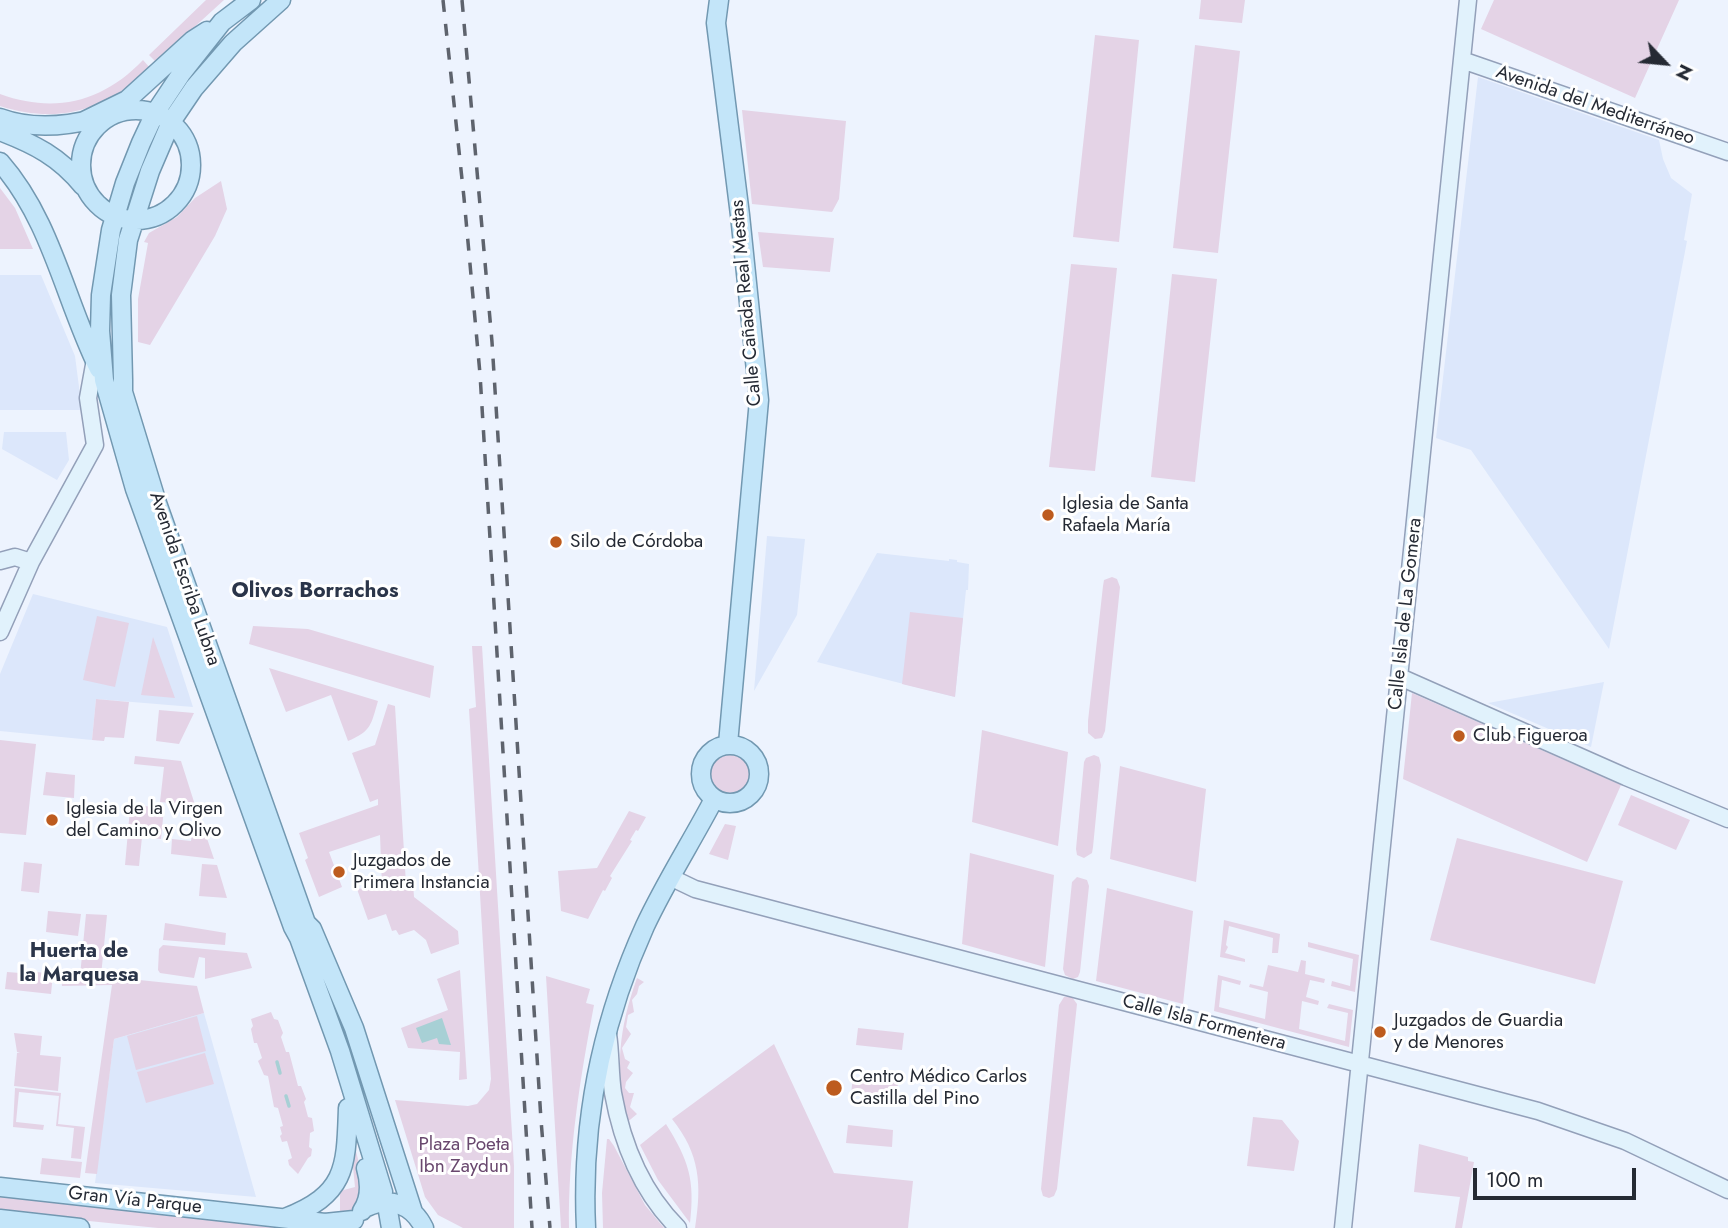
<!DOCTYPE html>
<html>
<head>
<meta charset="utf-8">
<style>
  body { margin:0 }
  #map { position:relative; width:1728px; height:1228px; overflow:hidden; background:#edf3fe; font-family:Jost,sans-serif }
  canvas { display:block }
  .north { position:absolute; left:1630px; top:28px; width:70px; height:70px; -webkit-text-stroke:5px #fff; paint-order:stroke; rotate:116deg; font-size:19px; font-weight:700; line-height:28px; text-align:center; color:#252a34 }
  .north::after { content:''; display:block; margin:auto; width:24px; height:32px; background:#252a34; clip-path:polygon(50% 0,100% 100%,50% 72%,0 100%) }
  .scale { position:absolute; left:1473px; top:1168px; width:163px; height:32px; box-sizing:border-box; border:4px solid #252a34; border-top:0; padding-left:9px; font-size:21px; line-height:24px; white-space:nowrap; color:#252a34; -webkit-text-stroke:5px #fff; paint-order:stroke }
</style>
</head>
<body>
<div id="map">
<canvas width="1728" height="1228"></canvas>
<div class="north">N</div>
<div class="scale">100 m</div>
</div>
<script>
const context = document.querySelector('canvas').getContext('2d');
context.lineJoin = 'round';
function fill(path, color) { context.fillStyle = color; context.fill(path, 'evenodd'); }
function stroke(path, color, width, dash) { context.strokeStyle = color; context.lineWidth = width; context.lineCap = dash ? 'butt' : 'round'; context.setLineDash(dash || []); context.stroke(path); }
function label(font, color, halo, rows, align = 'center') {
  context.font = font + ' Jost,sans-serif'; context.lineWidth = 6; context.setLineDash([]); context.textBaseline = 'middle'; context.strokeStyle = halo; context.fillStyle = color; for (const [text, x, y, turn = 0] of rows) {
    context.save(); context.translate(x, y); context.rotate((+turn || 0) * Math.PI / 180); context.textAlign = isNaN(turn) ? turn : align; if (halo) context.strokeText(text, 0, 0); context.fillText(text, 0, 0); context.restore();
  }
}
const built = new Path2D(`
  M1478,77L1659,140L1663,159L1671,178L1692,194L1684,240L1687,241L1609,649L1471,450L1436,438Z
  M0,275H41L75,356L82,410H0Z
  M4,432H66L69,460L57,480L2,449Z
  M767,536L805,539L797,615L754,691Z
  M877,553L949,561V559L957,560V562L969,564L968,590H966L955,697L817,662Z
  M33,594L167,627L193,707L96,699L92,740L0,731V674Z
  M1604,682L1591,747L1488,703Z
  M204,1013L256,1197L95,1183L114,1039Z`);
const green = new Path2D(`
  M206,0H224L156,62L149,55Z
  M1201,0H1245L1242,23L1199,19Z
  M1494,0H1679L1635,98L1481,29Z
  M1095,35L1139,40L1119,242L1073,237Z
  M1195,45L1240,51L1218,253L1173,248Z
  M143,60L150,68C106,110 59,125 0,106V94C55,114 103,102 143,60Z
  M742,110L846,121L839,199L832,212L752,204Z
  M221,181L227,209L215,236L150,345L138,342V299L148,243L144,242L149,233L177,217L195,198Z
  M0,188L15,208L33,249H0Z
  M758,232L834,238L830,272L763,267Z
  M1071,264L1117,268L1095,471L1049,467Z
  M1172,274L1217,279L1195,482L1151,477Z
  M1112,577L1117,579L1120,587L1105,731L1102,738L1095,739L1088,733V721L1103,586L1104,580Z
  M910,612L963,618L955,697L902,684Z
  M97,616L129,623L115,687L83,680Z
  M253,626L308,629L434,666L430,698L249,644Z
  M153,637L175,698L141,695Z
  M472,646H482L514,1166V1228H463L438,1215L425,1197L395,1100L468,1106L477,1104L489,1090L491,1079L469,709L476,707Z
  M269,668L378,701C371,724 372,731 348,741L331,695L286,712Z
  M1412,693L1621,785L1587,862L1403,779Z
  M96,699L129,702L124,738L105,737L104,741L92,740Z
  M388,704L395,706L406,884H413L414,897L458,931L459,944L431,954L426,940L414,930L399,935L396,930L392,931L386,914L368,920L357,889L382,886L380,835L329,852L342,887L319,897L305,860L308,858L299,833L378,805V799L370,802L352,753L375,745Z
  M159,710L194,713L179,744L156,741Z
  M982,730L1068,752L1058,846L972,822Z
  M0,740L36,744L26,835L0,833Z
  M708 774a21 21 0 1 1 42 0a21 21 0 1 1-42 0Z
  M1094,755L1099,757L1101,765L1093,847L1092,853L1084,858L1077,855L1076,849L1084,762L1086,758Z
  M135,756L181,761L195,805L160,802L164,767L134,764Z
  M1120,766L1206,789L1196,882L1110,859Z
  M46,772L75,775L74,798L43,795Z
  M1631,795L1690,820L1676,850L1618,825Z
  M135,805L164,808L161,839L142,837L139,866L125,865L130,809Z
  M195,811L198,812L214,859L171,854L172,839L191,841Z
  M629,811L646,817L638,831L636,830L630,840L632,841L610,876L612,878L605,891L603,890L588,919L561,911L558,871L597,868Z
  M725,824L736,826L728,860L709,854Z
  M1457,838L1623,881L1595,984L1430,940Z
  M970,853L1054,875L1045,967L962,944Z
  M24,862L42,864L39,893L21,891Z
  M202,864L217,865L227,898L199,896Z
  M1077,877L1087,880L1089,886L1080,972L1078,977L1073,979L1065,975L1063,969L1072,882Z
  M1107,888L1193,911L1183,1004L1096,981Z
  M48,911L81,914L78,936L46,932Z
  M86,914L107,915L101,976L197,986L204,1013L114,1039L97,1174L85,1173L112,985L62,986L61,976H80Z
  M1224,920L1280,934L1278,953H1272L1273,938L1229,926L1226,945L1228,947L1225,953L1245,959V962L1220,957Z
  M165,923L226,933L225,945L163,940Z
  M1308,942L1359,955L1355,992L1331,986L1332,981L1350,986L1353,959L1308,947Z
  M163,945L247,953L252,968L205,979V958L199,957L194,978L160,973L158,970L159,949Z
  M1301,960L1306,961L1305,974L1325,979L1324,983L1310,980L1306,997L1319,1001L1318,1005L1302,1001L1299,1029L1345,1041L1348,1013L1327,1008L1329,1004L1353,1010L1349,1047L1214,1011L1218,975L1241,981L1240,985L1222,980L1219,1007L1265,1019L1268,992L1249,987L1250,984L1263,987L1268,965L1298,972Z
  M21,970L53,974L51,994L5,989L7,972L20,973Z
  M460,970L467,1079L459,1080L460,1052L408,1048L401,1028L448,1010L437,979Z
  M546,976L590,989L586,1003L594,1005C580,1079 568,1153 569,1228H561Z
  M637,978L644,982L639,986L637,994L632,1000L634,1012L628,1015L626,1027L631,1034L622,1048L625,1059L630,1062L627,1068L633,1073L626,1082L625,1088L629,1093H634L630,1107L637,1114L625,1124C616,1068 618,1031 637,978Z
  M1064,997H1072L1077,1004L1057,1189L1054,1196L1049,1198L1043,1196L1041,1189L1059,1005Z
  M271,1012L274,1019L278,1020L283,1033L281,1037L286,1052H289L298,1086H301L306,1099L304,1102L308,1117L312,1118L314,1131L310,1133L309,1147L312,1149L311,1156L308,1158L298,1174L289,1165L288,1160L292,1158L287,1141L282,1142L280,1136L282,1134L280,1127L283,1126L278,1108L274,1107L268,1076L264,1075L258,1061L262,1058L257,1043H254L251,1029L253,1026L251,1019Z
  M197,1016L206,1051L136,1070L127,1036Z
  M858,1028L904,1033L902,1050L856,1045Z
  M14,1033L42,1036L40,1055L61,1057L58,1091L14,1086L17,1053H20L17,1052Z
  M774,1044L834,1173L913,1181L908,1228H695C702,1184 700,1154 672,1119Z
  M205,1053L214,1084L146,1103L137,1072Z
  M853,1077L898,1081L897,1099L851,1094Z
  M15,1088L61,1093L58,1124L85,1127L81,1159L71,1158L74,1128L56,1126L59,1096L19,1092L16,1122L44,1125L43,1130L13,1127Z
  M1253,1117L1282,1120L1299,1141L1294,1171L1247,1166Z
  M666,1124C689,1161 695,1180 690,1223L658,1180L640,1145Z
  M848,1125L893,1130L892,1147L846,1143Z
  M352,1136C361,1170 380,1228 317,1214L340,1211V1191L355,1187L350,1137Z
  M607,1139H609L614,1146L645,1205L664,1228H603L602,1193Z
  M1419,1144L1468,1157V1161L1474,1162L1462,1228H1455L1460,1197L1414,1192Z
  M42,1158L82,1162L80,1178L40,1174Z
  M0,1194L317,1228H158L0,1212Z`);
const water = new Path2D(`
  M442,1018L451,1045L439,1044L437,1038L422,1043L416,1028Z`);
const stream = new Path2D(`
  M277,1062L280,1073
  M286,1096L289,1106`);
const secondary = new Path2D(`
  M1462,60L1728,152
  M0,561L15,557L31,562
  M0,632L31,562L95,445L88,398L96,354
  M1400,677L1626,777L1728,819
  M672,878L695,889L1538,1111L1625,1141L1728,1190
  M608,1034C611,1054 610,1074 613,1093C622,1143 642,1192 678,1228
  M1343,1228L1468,0`);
const primary = new Path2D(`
  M251,0L222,22L181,74L155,113L141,143L125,183L111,230L101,295L100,331L104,380L135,489L293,927L299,938L340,1051L383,1192
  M281,0L233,43L194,88L171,122L150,171L128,240L121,295L123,380V392L157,503L306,923L312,929L354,1028L413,1212
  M719,0L716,23L740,215L759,400L728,744
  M81 165a55 55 0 1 1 110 0a55 55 0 1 1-110 0Z
  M0,118C30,129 62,127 94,119
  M82,122L127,100L193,40L207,31
  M0,131C34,144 60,157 83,186
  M0,162C52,221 65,301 99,369
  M701 774a29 29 0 1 1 58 0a29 29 0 1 1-58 0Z
  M0,1187L325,1223L354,1220
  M367,1207C390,1196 413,1205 424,1228
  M362,1211C371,1198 370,1182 366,1168
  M388,1211L391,1228
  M285,1218C347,1194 346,1167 348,1108
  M0,1219L80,1228
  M586,1228C581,1124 602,1021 645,926C665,883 692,841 714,799`);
const rail = new Path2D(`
  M443,0L464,198L480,374L532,1228
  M462,0L492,342L541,1120L550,1228`);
const markers = [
  [1048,515,7,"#bd5b1e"],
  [556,542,7,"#bd5b1e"],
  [1459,736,7,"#bd5b1e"],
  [52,820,7,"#bd5b1e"],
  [339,872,7,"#bd5b1e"],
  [1380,1032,7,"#bd5b1e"],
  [834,1088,9,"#bd5b1e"]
];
const streetNames = [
  ["Avenida del Mediterráneo",1595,106,19],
  ["Calle Cañada Real Mestas",747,303,-95],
  ["Avenida Escriba Lubna",184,579,71],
  ["Calle Isla de La Gomera",1406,614,-84],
  ["Calle Isla Formentera",1204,1023,15],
  ["Gran Vía Parque",135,1201,6]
];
const poiNames = [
  ["Iglesia de Santa",1062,504],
  ["Rafaela María",1062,526],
  ["Silo de Córdoba",570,542],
  ["Club Figueroa",1473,736],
  ["Iglesia de la Virgen",66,809],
  ["del Camino y Olivo",66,831],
  ["Juzgados de",353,861],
  ["Primera Instancia",353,883],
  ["Juzgados de Guardia",1394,1021],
  ["y de Menores",1394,1043],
  ["Centro Médico Carlos",850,1077],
  ["Castilla del Pino",850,1099]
];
const parkNames = [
  ["Plaza Poeta",464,1145],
  ["Ibn Zaydun",464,1167]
];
const neighbourhoodNames = [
  ["Olivos Borrachos",315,592],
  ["Huerta de",79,952],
  ["la Marquesa",79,976]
];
fill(built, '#dce7fb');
fill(green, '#e4d3e6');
fill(water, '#a7d0d5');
stroke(stream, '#a7d0d5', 3.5);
stroke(secondary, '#93a0b9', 19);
stroke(primary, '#7298b1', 21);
stroke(secondary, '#e1f2fc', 16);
stroke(primary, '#c3e5f9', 18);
stroke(rail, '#5e636d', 3.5, [12, 12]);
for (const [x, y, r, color] of markers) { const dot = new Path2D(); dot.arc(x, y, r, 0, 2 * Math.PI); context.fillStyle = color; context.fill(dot); stroke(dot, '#fff', 2.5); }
label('19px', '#252a34', '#fff', streetNames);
label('19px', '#252a34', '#fff', poiNames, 'left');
label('19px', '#69486e', '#fff', parkNames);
label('bold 21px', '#2b3549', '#fff', neighbourhoodNames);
</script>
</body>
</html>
